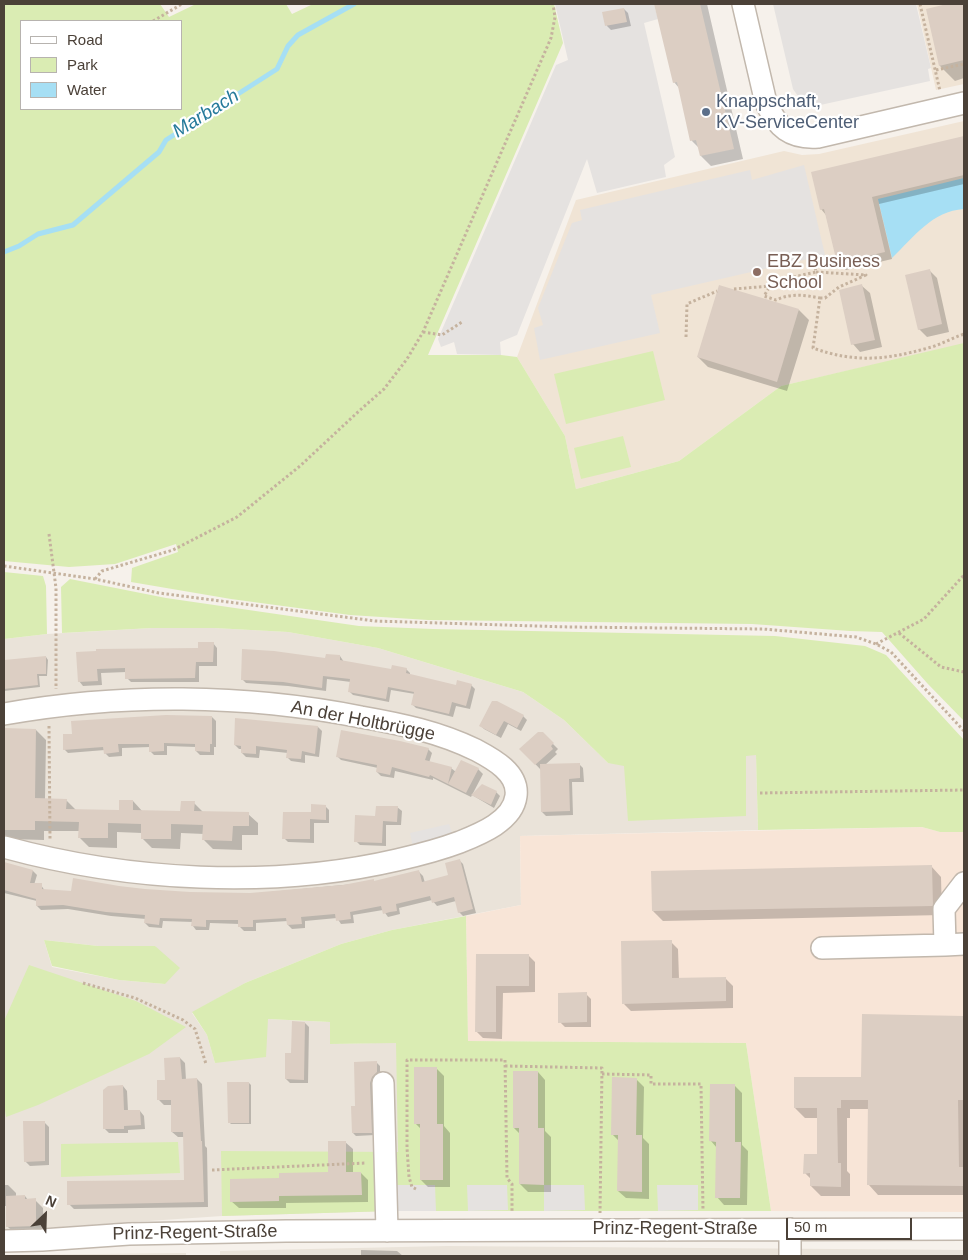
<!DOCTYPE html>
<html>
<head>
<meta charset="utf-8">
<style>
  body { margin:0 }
  #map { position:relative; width:968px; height:1260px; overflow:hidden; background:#f6f1eb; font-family:Arial,sans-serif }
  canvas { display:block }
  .frame { position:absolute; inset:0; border:5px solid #4b4138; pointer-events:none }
  .legend { position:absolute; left:20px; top:20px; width:162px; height:90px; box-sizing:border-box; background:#fff; border:1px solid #b7b3af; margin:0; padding:6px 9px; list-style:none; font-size:15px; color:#4b4138 }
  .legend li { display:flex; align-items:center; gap:10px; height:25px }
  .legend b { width:25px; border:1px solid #b7b3af }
  .north { position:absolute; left:20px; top:1190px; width:50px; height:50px; -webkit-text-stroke:4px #fff; paint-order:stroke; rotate:24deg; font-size:14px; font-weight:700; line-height:20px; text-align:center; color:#4b4138 }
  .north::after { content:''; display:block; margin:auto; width:18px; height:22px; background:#4b4138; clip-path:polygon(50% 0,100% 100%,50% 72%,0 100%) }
  .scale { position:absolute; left:786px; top:1218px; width:126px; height:22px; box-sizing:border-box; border:2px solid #4b4138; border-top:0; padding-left:6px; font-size:15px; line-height:18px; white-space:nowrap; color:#4b4138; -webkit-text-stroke:4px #fff; paint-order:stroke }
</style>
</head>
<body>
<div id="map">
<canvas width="968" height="1260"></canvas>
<div class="frame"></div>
<ul class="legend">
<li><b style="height:6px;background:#fff"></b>Road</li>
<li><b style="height:14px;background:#daecb3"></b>Park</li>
<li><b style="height:14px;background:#a6dff4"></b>Water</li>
</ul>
<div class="north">N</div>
<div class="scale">50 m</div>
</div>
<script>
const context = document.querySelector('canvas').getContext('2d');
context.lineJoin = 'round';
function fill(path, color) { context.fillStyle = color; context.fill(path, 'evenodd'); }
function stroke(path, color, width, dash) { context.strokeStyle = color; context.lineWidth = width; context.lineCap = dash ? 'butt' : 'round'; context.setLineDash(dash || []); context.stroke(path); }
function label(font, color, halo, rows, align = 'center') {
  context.font = font + ' Arial,sans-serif'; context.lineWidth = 4.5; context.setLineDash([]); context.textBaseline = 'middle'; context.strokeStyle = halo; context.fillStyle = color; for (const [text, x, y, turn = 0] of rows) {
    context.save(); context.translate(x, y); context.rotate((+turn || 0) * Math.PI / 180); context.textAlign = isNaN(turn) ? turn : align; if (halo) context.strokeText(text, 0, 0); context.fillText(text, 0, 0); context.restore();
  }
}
const residential = new Path2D(`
  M152,628H214L288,632L378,648L523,692L564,720L608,763L746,766V755H756L758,830L520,836L521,905L392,930L341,944L245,983L192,1013L207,1035L215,1063L267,1019L330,1022L331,1044L468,1041L771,1211H392L222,1216L60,1227L4,1229V639L47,634ZM44,940L98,946H155L165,984L119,980L52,967Z
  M447,1246L964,1250V1256H220V1251Z
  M186,1253V1256H4V1255Z`);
const commercial = new Path2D(`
  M922,827L940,832H964V1212L771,1211L746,1043L468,1041L466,916L521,905L520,836Z`);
const education = new Path2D(`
  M917,4H964V84L936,90Z
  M964,121V344L781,386L679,461L576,489L565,436L517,357L576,200L784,151L802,155L819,154Z`);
const green = new Path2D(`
  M4,4H160L169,17L196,4H286L292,14L313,4H554L563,43L428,355H501L517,357L565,436L576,489L679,461L781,386L964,343V721L927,683L882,632L850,631L752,624L428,620L350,615L231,599L131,582L132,568L178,552L176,544L115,564L69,567L4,561ZM21,21H181V109H21Z
  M653,351L665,400L566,424L554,374Z
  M623,436L631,467L581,479L574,448Z
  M4,572L43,576L46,586L47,634L4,639Z
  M70,579L166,598L359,626L433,629L775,636L865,646L886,655L964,740V832H940L922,827L758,830L756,755L746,756V816L628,821L624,766L608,763L564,720L523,692L378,648L288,632L214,628H152L62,633L61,587Z
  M466,916L468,1041L746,1043L771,1211H392L222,1216L221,1151L398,1152L396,1043L330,1044V1022L268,1019L266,1057L215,1063L207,1035L192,1012L245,983L341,944L392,930Z
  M44,940L98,946H155L180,968L165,984L119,980L52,966Z
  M29,965L136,1001L186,1027L149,1054L38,1105L6,1117L4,1104V1021Z
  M178,1142L180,1173L61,1177V1144Z`);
const parking = new Path2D(`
  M555,4H654L658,19L644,23L675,157L664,165L666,177L597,193L587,159L517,335L500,342L501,355L457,354L454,342L441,347L438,339L556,65L568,60Z
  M773,4H916L931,68L928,69L930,81L802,109L800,99L793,89Z
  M804,165L825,255L651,295L660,333L540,360L534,328L543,325L538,308L572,223L582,220L580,210L750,170L752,180Z
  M449,824L453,836L413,847L410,833Z
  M395,1185H435L436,1211H396Z
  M467,1185H507L508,1210L468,1211Z
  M544,1185H584L585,1210L544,1211Z
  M657,1185H698V1210L658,1211Z`);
const water = new Path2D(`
  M964,178V209C932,211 914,237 892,258L878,199Z`);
const shadow = new Path2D(`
  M656,4H707L743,159L711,166L701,156L699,148L692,141L679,88L674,82Z
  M953,4H964V78L955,81L940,66L927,10Z
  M624,9L628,13L631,26L611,30L607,26L604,13Z
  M964,137V184L879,204L892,259L846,270L838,263L826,215L821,209L813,173Z
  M929,270L937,278L949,332L927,337L919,329Z
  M862,286L870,293L882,347L860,352L853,344Z
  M799,310L809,320L787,391L708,367L698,357Z
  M213,643L217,648V666H199V682H131L127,678V672L101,673L102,685L83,686L79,681L77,653L199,650Z
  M340,656L344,662L392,671L406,669L410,673V675L457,686L471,685L475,689L470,709L456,706L453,717L416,708L412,704L415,694L391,690L389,702L353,695L349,691L351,682L327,679L326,691L288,686L246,683L242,679Z
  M46,657L48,660L47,676H39L40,687L4,691V662Z
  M523,716L527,720L521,731L508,724L501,738L484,729L480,725Z
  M212,717L216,721V747H214V755H200L196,751V747L167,746V755H154L150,751V747L122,748V756L109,757L105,753V750L68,753L64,749L73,735Z
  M318,727L322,731L319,757L305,755V763L291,761L287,757L288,753L260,750L259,758L246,757L242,753V749H239L235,745Z
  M4,730H36L46,740L45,799L66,800L76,810L120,811L133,801L143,812L182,813L194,803L204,813L248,814L258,823V835H242V850L213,849L204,840V834L181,833L180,849L152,848L142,838V833L117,832V848L89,847L80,838V831H44V840L9,839L4,834Z
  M542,733L558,749L555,752L557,754L545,765L579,764L583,768L584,782H572L573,815L546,816L542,812L541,770L521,749Z
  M428,749L432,753L429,763L451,768L456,772L478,769L483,774L471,797L433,778V780L395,771L394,778L381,776L377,772L378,768L341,760L337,756Z
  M482,786L496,792L500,796L494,808L472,795Z
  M325,806L329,810V823H314V843L288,842L284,838L312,814Z
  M397,807L402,811L401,825H386V846L360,845L356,841L377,817Z
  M459,860L463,864L476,913L463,916L459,912L456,901L437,906L432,900L399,908L400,914L388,917L383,910L353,915L354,923L341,924L337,918L305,921V928L292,929L288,925V921L256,923V931H244L240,927V924L210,923L209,930H196L193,926V922L163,921L162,928L149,927L145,923L146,919L111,916L68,909L41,910L37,906V901L4,893V863L33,871L37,875L34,885H41L45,891L72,892L118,888L190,893L250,894L374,882L419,872L423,876L425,883L450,876Z
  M931,866L941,877L942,915L663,921L653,911Z
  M671,942L678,949L679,979H726L733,986V1008L631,1011L624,1004Z
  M477,955H528L535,962V992L503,993L502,1039L483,1038L476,1031Z
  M586,994L591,999V1027H565L560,1022Z
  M863,1016L964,1017V1195H878L869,1185V1109H850V1118H847V1171L850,1174V1196H821L811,1186V1179L805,1173L818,1155V1118H805L795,1108L862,1078Z
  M305,1023L309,1027L308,1083H290L286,1079L292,1054Z
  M180,1058L185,1063L186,1080L197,1079L202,1084L205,1146L207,1148L208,1207L74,1209L69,1204L185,1181V1137H178L172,1132V1105H164L159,1100Z
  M377,1063L380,1066V1076L375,1135L356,1136L353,1133L356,1107Z
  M436,1068L444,1076V1126L450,1133V1187H428L421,1180V1129L415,1123Z
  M538,1072L545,1080V1131L551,1137V1192H528L520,1184L521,1135L514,1128Z
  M636,1079L644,1087L643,1138L649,1144V1199L626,1198L618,1191L619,1141L612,1134Z
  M249,1083L251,1085V1124H231L229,1122Z
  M123,1086L127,1091L128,1111H140L144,1116L145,1129L128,1130V1133H109L104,1128Z
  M735,1086L742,1093V1145L748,1151L747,1205H724L717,1197V1148L711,1141Z
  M44,1122L49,1127V1165L30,1166L25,1161Z
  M345,1142L353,1149V1173H361L368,1180V1202L286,1203V1208H239L231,1201L280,1179L329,1173Z
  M4,1185H8L16,1193V1197L25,1196L28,1200H35L43,1208L44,1234H15L7,1226V1206H4Z
  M361,1250L397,1251L403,1256H361Z`);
const stream = new Path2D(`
  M4,252L19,246L38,234L73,225L159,152L166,140L277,69L288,46L298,35L354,4`);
const building = new Path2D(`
  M654,4H700L734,149L700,156L696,140L690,141L677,82L673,83Z
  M947,4H964V60L939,66L926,9Z
  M624,8L627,22L605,26L602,12Z
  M964,136V175L872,197L885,252L837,263L824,209L820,210L811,172Z
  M930,269L942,324L918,330L905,275Z
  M862,284L875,340L851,345L839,290Z
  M719,285L799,309L777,382L697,357Z
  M198,642H214L213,662H196L195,678L125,679V668L97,669L98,681L78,682L76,652L96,651V649L198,648Z
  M242,649L274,651L325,658L326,654L340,655V660L391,669L392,665L407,668L406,673L456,685L457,680L472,684L466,706L452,702L449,714L411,705L414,692L388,687L386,699L348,692L350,679L323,676L322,688L283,682L241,680Z
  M46,656V674H37L38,685L4,689V660Z
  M492,701H497L524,715L517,728L504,721L496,735L479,726Z
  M166,715L212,716V744H210V752L195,751V744L164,743V751L149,752V744H118L119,752L104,754L103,747L63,750V734H72L71,721Z
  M235,718L318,726L315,754L302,751L301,759L286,758L287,750L256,746V754L241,753V746L234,745Z
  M4,728L36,729L35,798L67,799L66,809L119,810V800H133V810L180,811L181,801H195L194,811L249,812V826H233L232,841L202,840L203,825L171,824V839H141V824L108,823V838H78L79,822L35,821V830H4Z
  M341,730L400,741L429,748L425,760L452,767L448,784L430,775L429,777L392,767L390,775L376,772L377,765L336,757Z
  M538,732H543L554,743L551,746L553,749L535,765L519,749Z
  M461,760L479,768L466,793L448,784Z
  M580,763V778L569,779L570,811L541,812L540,764Z
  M482,784L497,791L491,805L471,795Z
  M311,804L326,805V820L310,819V839H282L283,812H311Z
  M376,806H398L397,822L383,821L382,843L354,842L355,815L375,816Z
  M460,859L473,909L458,913L454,897L432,903L430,896L396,904L397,911L390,912L383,914L381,906L350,912L351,919L336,921L335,914L301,917L302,924L287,925L286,918L253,920V927H238V920H206V927L191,926L192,919L160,918L159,925L144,923L145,915L106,912L63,905L36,906V899L4,890V862L33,870L30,883H42V889L71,891L73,878L119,886L145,889L190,892L250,893L343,885L374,879V881L419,870L422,882L448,875L445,863Z
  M932,865L933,906L652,911L651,871Z
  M672,940V978L726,977V1001L622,1004L621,941Z
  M476,954H529V986H496V1032H475Z
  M587,992V1022L558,1023V993Z
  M862,1014L964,1016V1100H958L959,1167H964V1186L867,1185L868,1100H841V1108H837L838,1163H841V1187L810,1186V1173L803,1174L804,1154H817V1108H794V1077H861Z
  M292,1021L305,1022L304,1080L285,1079V1053H291Z
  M180,1057L182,1079L197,1078L201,1141H202L204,1202L67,1205V1181L184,1180L183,1132H171V1100H157V1080H165L164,1058Z
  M377,1061V1072L372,1077L370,1083L372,1133H352L351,1106H355L354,1062Z
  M414,1067H437V1124H443V1180H420V1124H414Z
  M513,1071H538V1128H544V1185L519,1184V1128H513Z
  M612,1077L637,1078L636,1135H642V1192L617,1191L618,1135H611Z
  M227,1082H249V1123H228Z
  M710,1084H735V1142H741L740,1198H715L716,1142L709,1141Z
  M123,1085L124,1110H140L141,1125L124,1126V1129H103V1090L108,1086Z
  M23,1121H45V1161L24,1162Z
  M328,1141H346V1172H361L362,1195L279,1196V1201L230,1202V1179L279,1178V1173L328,1172Z
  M25,1195V1199L36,1198V1226L6,1227V1196Z`);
const path = new Path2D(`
  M920,4L940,91
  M153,21L182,4
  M936,70L964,64
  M812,253L816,272L789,278L770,286L764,296L776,300C791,293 804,295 820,298L813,348C855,363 885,360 928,348C940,345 952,338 964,334
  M816,272L866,275L839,287L825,298H820
  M734,289L770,286
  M423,332L442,335L462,322
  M686,337L687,304L717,291
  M49,534L56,588V689
  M4,566L95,579L159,593L375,621L569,627L763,629L856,637L876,644L891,652L964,731
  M95,579L102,571L173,550L237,517L300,466L359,411L384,389L407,359L423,332L551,38L555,17L553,4
  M899,633L941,667L964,672
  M876,644L924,619L964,575
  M49,726L50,839
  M760,793L964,790
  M83,983L135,998L183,1020L195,1029L206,1064
  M505,1066L602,1068L600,1213
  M602,1074L651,1075V1084H701L703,1211
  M212,1170L366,1163
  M416,1189L412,1187L409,1177L407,1148V1060H505L507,1178L512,1184V1213`);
const minor = new Path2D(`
  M743,4L766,103C777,127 790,139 818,137L964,103
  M4,714C121,693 245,694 361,717C401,724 439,732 476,750C493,759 519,773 516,796C513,821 480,834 460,842C439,850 419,855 397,860C272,889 128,881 4,847
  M964,883L944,909L945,945L964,944
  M822,948L945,945
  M383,1083L387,1231
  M4,1241L42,1240L129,1234L286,1231L964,1229
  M790,1256V1229`);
const markers = [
  [706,112,5,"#5c6f8a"],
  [757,272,5,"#8d6e63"]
];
const serviceNames = [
  ["Knappschaft,",716,102],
  ["KV-ServiceCenter",716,123]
];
const educationNames = [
  ["EBZ Business",767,262],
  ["School",767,283]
];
const streetNames = [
  ["An der Holtbrügge",363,721,11],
  ["Prinz-Regent-Straße",675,1229],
  ["Prinz-Regent-Straße",195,1233,-1]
];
const waterNames = [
  ["Marbach",206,114,-32]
];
fill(residential, '#eae3d9');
fill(commercial, '#f8e5d7');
fill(education, '#f0e4d5');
fill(green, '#daecb3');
fill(parking, '#e5e2e0');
fill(water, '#a6dff4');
fill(shadow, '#0003');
stroke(stream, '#a6dff4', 5);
fill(building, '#dccec3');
stroke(minor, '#c2b8ad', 24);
stroke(path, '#c5b29e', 3, [2.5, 2.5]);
stroke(minor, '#fff', 21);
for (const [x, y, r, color] of markers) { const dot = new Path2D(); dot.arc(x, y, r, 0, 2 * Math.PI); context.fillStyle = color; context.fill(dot); stroke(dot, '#fff', 2); }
label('18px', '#4e5e75', '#fff', serviceNames, 'left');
label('18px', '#785e54', '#fff', educationNames, 'left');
label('18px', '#4b4138', '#fff', streetNames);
label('italic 19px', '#257a9b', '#fff', waterNames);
</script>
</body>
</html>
